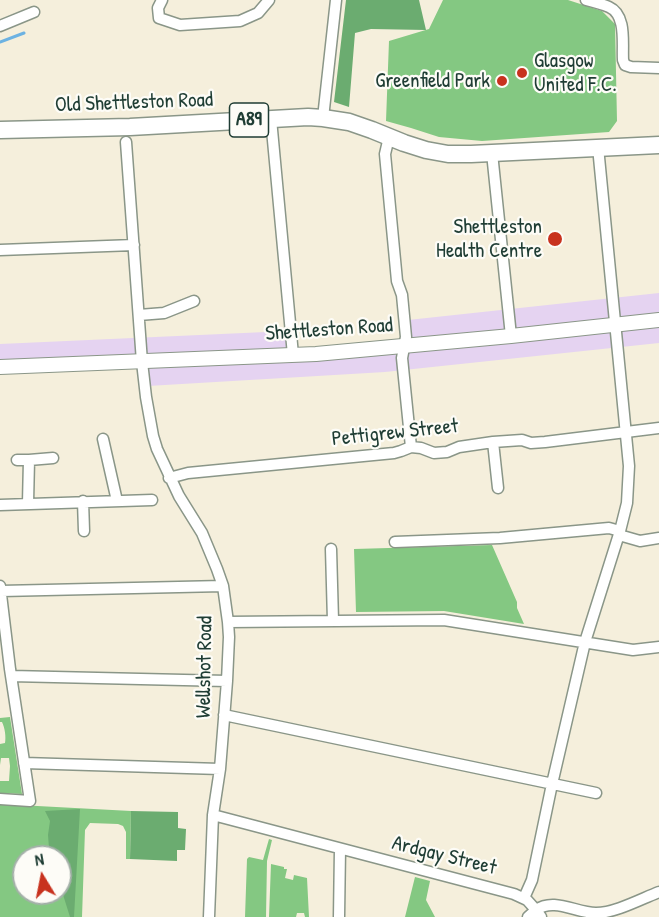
<!DOCTYPE html>
<html>
<head>
<meta charset="utf-8">
<style>
  body { margin:0 }
  #map { position:relative; width:659px; height:917px; overflow:hidden; background:#f5efdc; font-family:"Patrick Hand",sans-serif }
  canvas { display:block }
  .north { position:absolute; left:12px; top:845px; width:60px; height:60px; box-sizing:border-box; background:#fdfcf7; border:2px solid #a4b0a9; border-radius:50%; rotate:350deg; font-size:16px; font-weight:700; line-height:24px; text-align:center; color:#1f3d34 }
  .north::after { content:''; display:block; margin:auto; width:21px; height:27px; background:#c8321e; clip-path:polygon(50% 0,100% 100%,50% 72%,0 100%) }
</style>
</head>
<body>
<div id="map">
<canvas width="659" height="917"></canvas>
<div class="north">N</div>
</div>
<script>
const context = document.querySelector('canvas').getContext('2d');
context.lineJoin = 'round';
function fill(path, color) { context.fillStyle = color; context.fill(path, 'evenodd'); }
function stroke(path, color, width, dash) { context.strokeStyle = color; context.lineWidth = width; context.lineCap = dash ? 'butt' : 'round'; context.setLineDash(dash || []); context.stroke(path); }
function label(font, color, halo, rows, align = 'center') {
  context.font = font + ' "Patrick Hand",sans-serif'; context.lineWidth = 4.5; context.setLineDash([]); context.textBaseline = 'middle'; context.strokeStyle = halo; context.fillStyle = color; for (const [text, x, y, turn = 0] of rows) {
    context.save(); context.translate(x, y); context.rotate((+turn || 0) * Math.PI / 180); context.textAlign = isNaN(turn) ? turn : align; if (halo) context.strokeText(text, 0, 0); context.fillText(text, 0, 0); context.restore();
  }
}
const built = new Path2D(`
  M659,293V343L385,372L148,386L146,359L0,365V344L288,331L291,357L411,348L408,320Z`);
const green = new Path2D(`
  M443,0H568L602,11L615,24L617,121L609,132L482,141L439,137L411,128L386,121L389,41L429,29Z
  M492,545L517,602V608L524,624L444,611L356,612L354,549Z
  M10,717L22,794L0,793V781H9L10,766L9,758H1L0,765V744L5,743C6,737 5,728 2,722H0V718Z
  M0,804L131,811L130,859H126V832L123,826L118,824L90,823L85,830L82,917H0ZM24,857H60V893H24Z
  M269,839L272,840L267,861L266,917H245L247,859L249,857L263,860Z
  M271,864L284,867V869H287L285,878L293,880L294,875L307,878L309,917H305L304,913H297L296,917H269Z
  M415,877L430,881L426,900L435,917H405Z`);
const forest = new Path2D(`
  M346,0H419L426,30L371,29L355,33L349,107L334,102Z
  M80,809L74,917H70L60,885V857H51L49,848L48,835L50,821L45,811Z
  M131,811L178,812V828L186,829L185,850H177V861L130,859Z`);
const stream = new Path2D(`
  M0,42L24,33`);
const minor = new Path2D(`
  M162,0L158,8L159,18L180,25L240,21L258,13L269,0
  M586,0C594,2 602,4 609,7C627,15 622,44 623,60L625,65L631,67L659,68
  M0,26L34,12
  M323,118L336,0
  M271,119L293,355
  M389,137L385,154L397,281L402,295L406,337L402,358L411,447
  M126,142L142,362L146,397L153,436L157,449L179,496L202,533L217,569L223,586L228,622L229,637L227,681L220,769L213,815L209,917
  M492,153L511,336
  M0,250L134,245
  M139,315L164,313L194,301
  M103,439L117,501
  M493,442L498,488
  M17,460H29L53,458
  M169,478L188,473L394,453L401,451L411,447L421,448L434,453L447,452L459,447L493,442L522,440L531,443L545,442L659,428
  M83,501L84,531
  M28,503L29,460
  M0,505L152,500
  M619,535L640,541L659,538
  M395,542L500,538L609,528L620,531
  M331,549L333,621
  M0,586L10,669L30,801L0,799
  M1,591L223,586
  M228,622L444,620L633,650L659,647
  M11,676L227,681
  M224,715L596,793
  M24,763L220,769
  M213,815L514,894L527,900L536,910C554,897 576,913 596,913C615,913 641,899 659,892
  M524,898L532,880L552,784L585,642L620,531L627,503L629,466L598,147
  M339,917L340,849
  M528,917L536,910L541,917`);
const tertiary = new Path2D(`
  M0,367L316,354L511,336L659,320`);
const primary = new Path2D(`
  M0,130L130,127L308,117L323,118L349,122L372,130L404,143L426,150L448,154H471L659,145`);
const markers = [
  [522,73,6,"#c8321e"],
  [502,81,6,"#c8321e"],
  [555,239,8,"#c8321e"]
];
const shields = [
  [249,120,39]
];
const shieldNames = [
  ["A89",249,120]
];
const poiNames = [
  ["Glasgow",534,61,"left"],
  ["United F.C.",534,85,"left"],
  ["Greenfield Park",490,81],
  ["Shettleston",542,227],
  ["Health Centre",542,251]
];
const streetNames = [
  ["Old Shettleston Road",134,103,-2],
  ["Shettleston Road",329,330,-4],
  ["Pettigrew Street",395,433,-6],
  ["Wellshot Road",205,667,-89],
  ["Ardgay Street",444,856,14]
];
fill(built, '#e5d3f1');
fill(green, '#84c882');
fill(forest, '#6bac70');
stroke(stream, '#6cb2e2', 3);
stroke(minor, '#8a9688', 13);
stroke(tertiary, '#8a9688', 16);
stroke(primary, '#8a9688', 19);
stroke(minor, '#fff', 10);
stroke(tertiary, '#fff', 14);
stroke(primary, '#fff', 16);
for (const [x, y, r, color] of markers) { const dot = new Path2D(); dot.arc(x, y, r, 0, 2 * Math.PI); context.fillStyle = color; context.fill(dot); stroke(dot, '#fdfcf7', 2); }
for (const [x, y, w] of shields) { const box = new Path2D(); box.roundRect(x - w / 2, y - 17, w, 34, 4.5); context.fillStyle = '#fdfcf7'; context.fill(box); stroke(box, '#1f3d34', 1.5); }
label('bold 20px', '#1f3d34', null, shieldNames);
label('21px', '#1f3d34', '#fdfcf7', poiNames, 'right');
label('21px', '#1f3d34', '#fdfcf7', streetNames);
</script>
</body>
</html>
